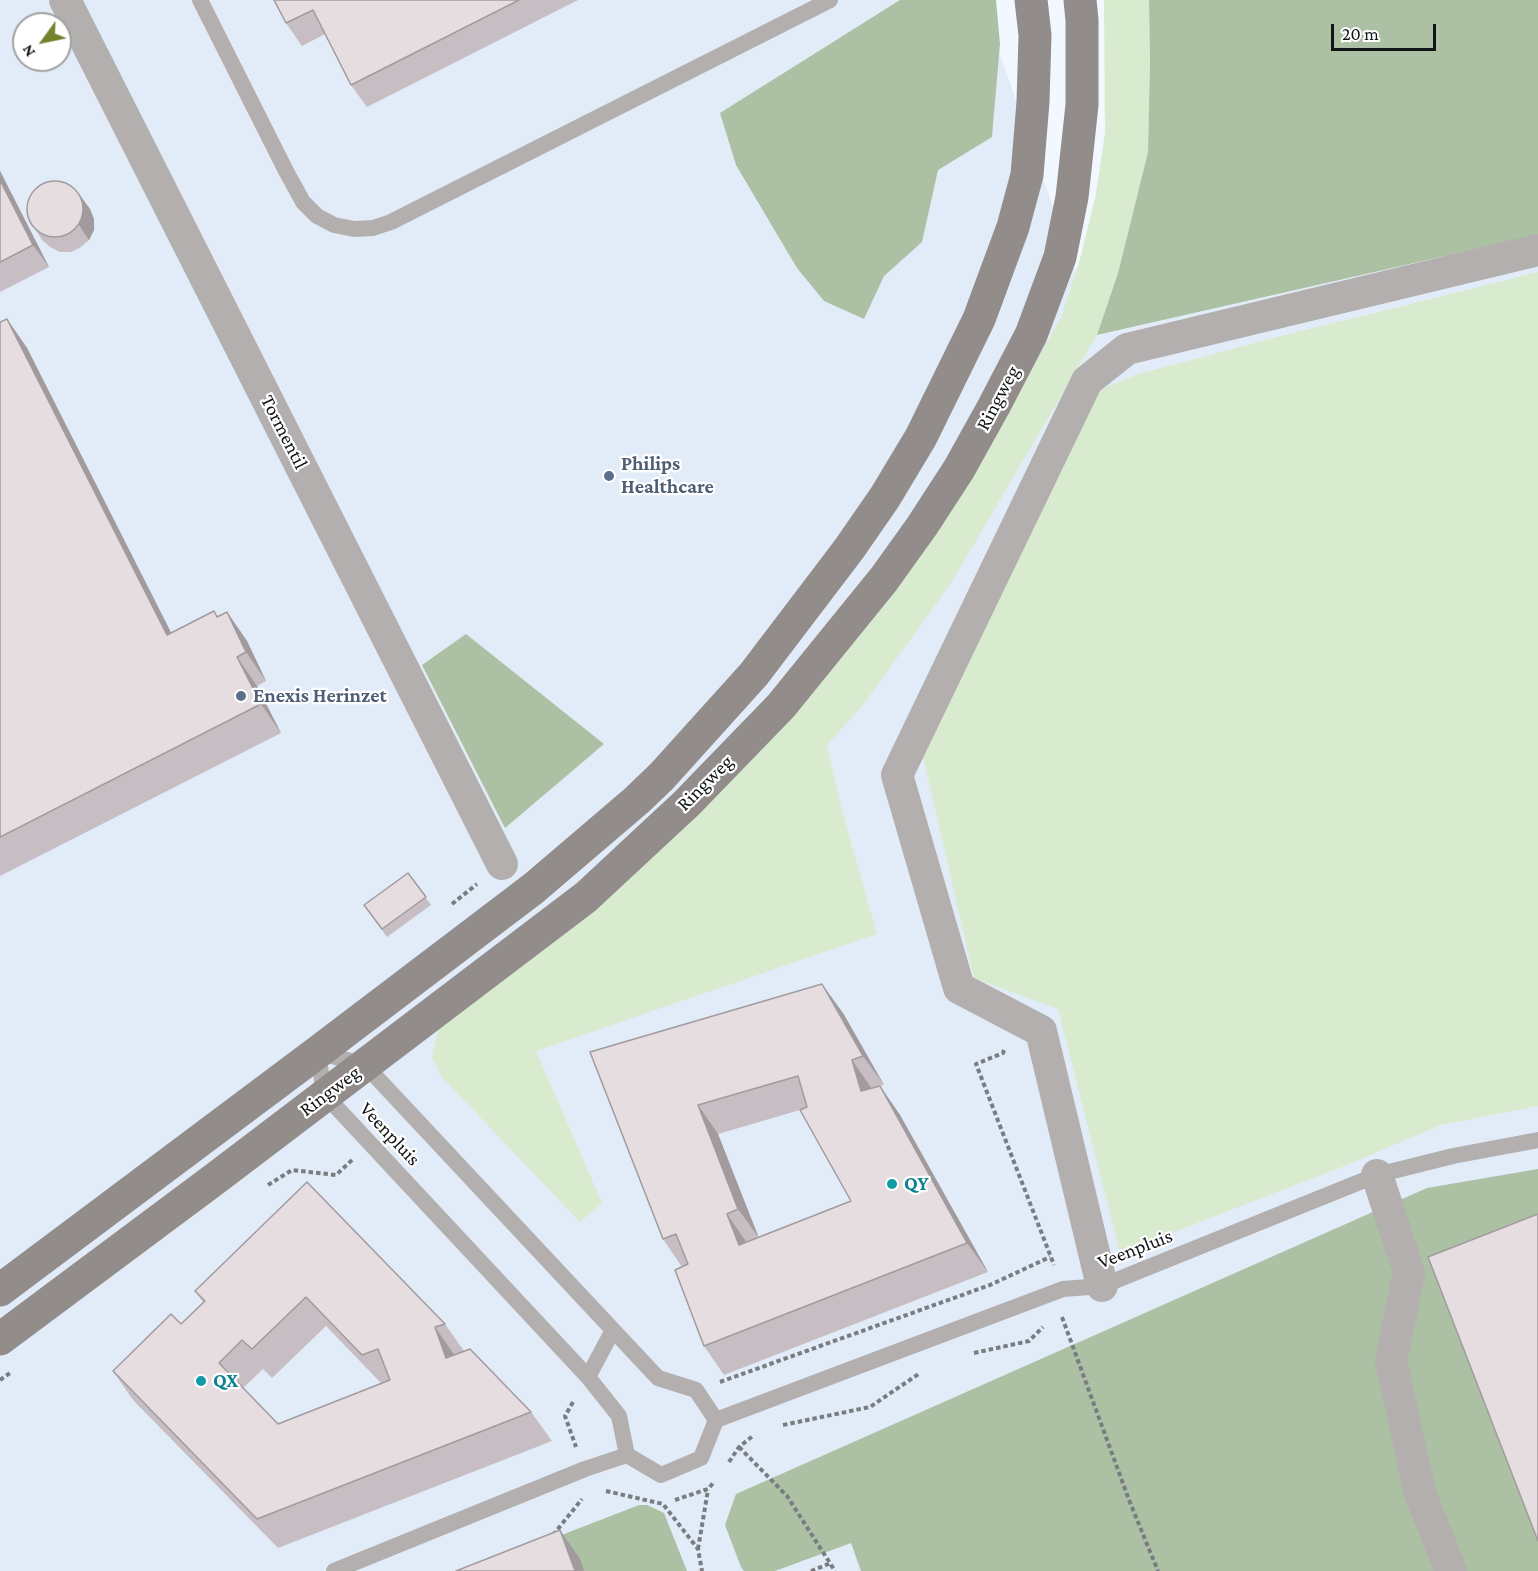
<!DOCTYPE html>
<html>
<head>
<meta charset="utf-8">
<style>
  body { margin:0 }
  #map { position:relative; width:1538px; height:1571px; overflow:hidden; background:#f2f8ff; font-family:"Crimson Pro",serif }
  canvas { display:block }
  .north { position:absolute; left:12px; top:12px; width:60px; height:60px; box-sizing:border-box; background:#fff; border:2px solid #a0a1a2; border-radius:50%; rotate:237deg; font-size:16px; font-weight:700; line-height:24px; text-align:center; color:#121416 }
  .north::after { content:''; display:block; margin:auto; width:21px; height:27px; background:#77822e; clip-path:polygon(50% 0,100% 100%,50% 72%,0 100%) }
  .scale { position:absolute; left:1331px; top:24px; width:105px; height:27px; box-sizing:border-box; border:3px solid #121416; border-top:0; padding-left:8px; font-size:18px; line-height:21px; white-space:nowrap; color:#121416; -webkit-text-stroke:4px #fff; paint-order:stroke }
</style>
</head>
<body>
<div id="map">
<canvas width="1538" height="1571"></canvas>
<div class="north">N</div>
<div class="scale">20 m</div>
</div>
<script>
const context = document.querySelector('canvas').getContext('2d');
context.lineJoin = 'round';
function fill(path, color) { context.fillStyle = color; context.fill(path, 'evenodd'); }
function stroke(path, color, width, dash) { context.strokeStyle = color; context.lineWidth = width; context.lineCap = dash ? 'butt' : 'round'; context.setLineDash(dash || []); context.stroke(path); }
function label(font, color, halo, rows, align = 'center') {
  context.font = font + ' "Crimson Pro",serif'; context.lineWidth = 4.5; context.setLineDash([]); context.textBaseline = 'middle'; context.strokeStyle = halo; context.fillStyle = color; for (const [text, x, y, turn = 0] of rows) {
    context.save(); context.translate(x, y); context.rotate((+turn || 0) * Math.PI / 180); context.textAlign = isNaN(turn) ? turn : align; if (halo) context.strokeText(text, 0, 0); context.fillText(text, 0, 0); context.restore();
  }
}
const built = new Path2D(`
  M0,0H981L1098,335L1538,235V1571H0ZM24,24H60V60H24Z`);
const green = new Path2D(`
  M1104,0H1149L1150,61L1148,152L1118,273L1097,335L951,583L863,705L827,745L843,814L877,934L536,1051L602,1203L580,1222L441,1076L432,1057L440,1022L691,811L1002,421L1061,318L1080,259L1096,194L1105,132Z
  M1538,272V1106L1441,1125L1347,1165L1120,1253L1058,1009L974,978L921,748L1094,396L1108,386L1139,374L1284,335L1387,310Z`);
const forest = new Path2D(`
  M900,0H996L1000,44L993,124L992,137L938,170L922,242L884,276L864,319L824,301L797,268L736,165L720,113Z
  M1149,0H1538V235L1097,335L1118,273L1148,152L1150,61Z
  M466,634L604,744L505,828L422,665Z
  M1538,1169V1571H861L851,1543L775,1571H744L741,1567L725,1525L736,1494L1427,1188Z
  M639,1505H647L664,1513L687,1571H579L559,1536Z`);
const path = new Path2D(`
  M452,904L477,884
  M1004,1050L1003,1053L976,1064L1054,1265
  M268,1185L292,1170L336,1175L352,1160
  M1062,1317L1129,1500L1158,1571
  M974,1353L1029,1341L1043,1327
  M0,1380L10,1373
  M720,1382L990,1285L1050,1257
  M573,1402L565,1416L576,1447
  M783,1425L870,1407L920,1373
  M739,1447L787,1496L835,1571
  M729,1462L739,1447L754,1435
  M606,1491L663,1504L698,1549L702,1571
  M675,1500L708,1489L714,1482
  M553,1535L582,1499
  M698,1549L708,1490
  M811,1571L831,1563`);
const lane = new Path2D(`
  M200,0L286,171L303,202L317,216L334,225L354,229L373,228L391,222L830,0
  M613,1330L365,1065L318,1052L324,1094L588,1377L619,1416L627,1455L661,1475L701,1458L716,1420L1063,1289L1102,1286L1377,1175L1453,1156L1538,1140
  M588,1377L613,1330L658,1378L696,1390L716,1420
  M334,1571L585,1469L627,1455`);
const street = new Path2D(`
  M65,0L502,864
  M1377,1175L1409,1272L1391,1361L1420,1493L1451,1571
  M1102,1286L1041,1031L959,988L897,775L1087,381L1127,349L1538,250`);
const secondary = new Path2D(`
  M0,1290L318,1052L534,888L637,800L662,776L754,674L849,549L885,497L921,437L979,319L1013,227L1027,175L1033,102L1035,35L1031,0
  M0,1339L216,1178L586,897L687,803L781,706L884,579L922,526L959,469L994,406L1031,335L1060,257L1072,197L1082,105V20L1080,0`);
const wall = new Path2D(`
  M274,0H578L367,107L351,85L325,34L302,46L286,23Z
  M0,171L49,267L0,292Z
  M79,194L90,209L94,219V230L89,240L81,247L71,252H60L50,247L42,240L32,224Z
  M7,319L27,348L171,633L214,611L218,617L227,612L247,641L266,681L257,686L281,733L0,876V322Z
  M408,873L431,905L387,937L364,905Z
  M843,1013L884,1085L880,1086L900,1115L988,1272L724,1375L704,1346L682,1267L663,1239L590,1052ZM800,1110L851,1201L758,1237L718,1134Z
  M307,1182L445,1324L464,1351L531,1412L552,1441L278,1548L133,1400L113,1371L181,1324L203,1302L195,1291ZM326,1326L381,1383L278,1424L243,1388L263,1369L272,1378Z`);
const shadedWall = new Path2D(`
  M0,171L49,267L33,245L0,180Z
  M79,194L90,209L94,219V230L89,240L79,225Z
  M7,319L27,348L187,664L167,635Z
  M227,612L247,641L266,681L246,652Z
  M237,657L257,686L281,733L261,704Z
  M822,984L843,1013L884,1085L863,1056Z
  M852,1060L872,1089L861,1091Z
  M880,1086L900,1115L988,1272L967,1243Z
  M698,1105L718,1134L759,1238L738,1209Z
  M727,1214L747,1243L739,1245Z
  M435,1327L455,1356L446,1358Z
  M560,1530L580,1559L584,1571H575Z`);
const building = new Path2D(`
  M274,0H519L351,85L313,10L286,23Z
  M0,180L33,245L0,262Z
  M27 209a28 28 0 1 1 56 0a28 28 0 1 1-56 0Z
  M7,319L167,635L214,611L217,617L227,612L246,652L237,657L261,704L0,837V322Z
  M408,873L426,897L382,929L364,905Z
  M822,984L863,1056L852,1060L861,1091L880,1086L967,1243L704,1346L675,1270L688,1264L676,1234L663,1239L590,1052ZM798,1076L807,1107L800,1110L851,1201L739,1245L727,1214L738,1209L698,1105Z
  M307,1182L445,1324L435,1327L446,1358L470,1349L531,1412L257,1519L113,1371L171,1314L181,1324L205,1301L195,1291ZM306,1297L362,1355L378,1349L390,1380L278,1424L219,1363L242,1340L252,1349Z
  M1538,1214V1541L1428,1257Z
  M560,1530L575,1571H456Z`);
const markers = [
  [609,476,6,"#5c6f8a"],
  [241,696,6,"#5c6f8a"],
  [892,1184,6,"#0f9aa8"],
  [201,1381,6,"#0f9aa8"]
];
const streetNames = [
  ["Ringweg",998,398,-62],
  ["Tormentil",284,432,63],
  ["Ringweg",705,783,-45],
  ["Ringweg",330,1091,-37],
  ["Veenpluis",390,1134,47],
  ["Veenpluis",1135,1249,-21]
];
const serviceNames = [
  ["Philips",621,464],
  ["Healthcare",621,487],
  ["Enexis Herinzet",253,696]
];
const cultureNames = [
  ["QY",904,1184],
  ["QX",213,1381]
];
fill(built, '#e2ecf8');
fill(green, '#d8ebcf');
fill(forest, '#acc0a3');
stroke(path, '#797d81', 4, [4.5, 3]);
stroke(lane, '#b3afae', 16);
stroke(street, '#b3afae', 32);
stroke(secondary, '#928c8b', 33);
fill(wall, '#c6bec2');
fill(shadedWall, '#a19b9e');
fill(building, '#e6dde1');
stroke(building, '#a19b9e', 1.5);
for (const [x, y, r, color] of markers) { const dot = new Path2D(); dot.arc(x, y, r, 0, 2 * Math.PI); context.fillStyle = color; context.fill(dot); stroke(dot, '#fff', 2); }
label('20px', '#121416', '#fff', streetNames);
label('bold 20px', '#4e5e75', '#fff', serviceNames, 'left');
label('bold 20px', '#0d838f', '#fff', cultureNames, 'left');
</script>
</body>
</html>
